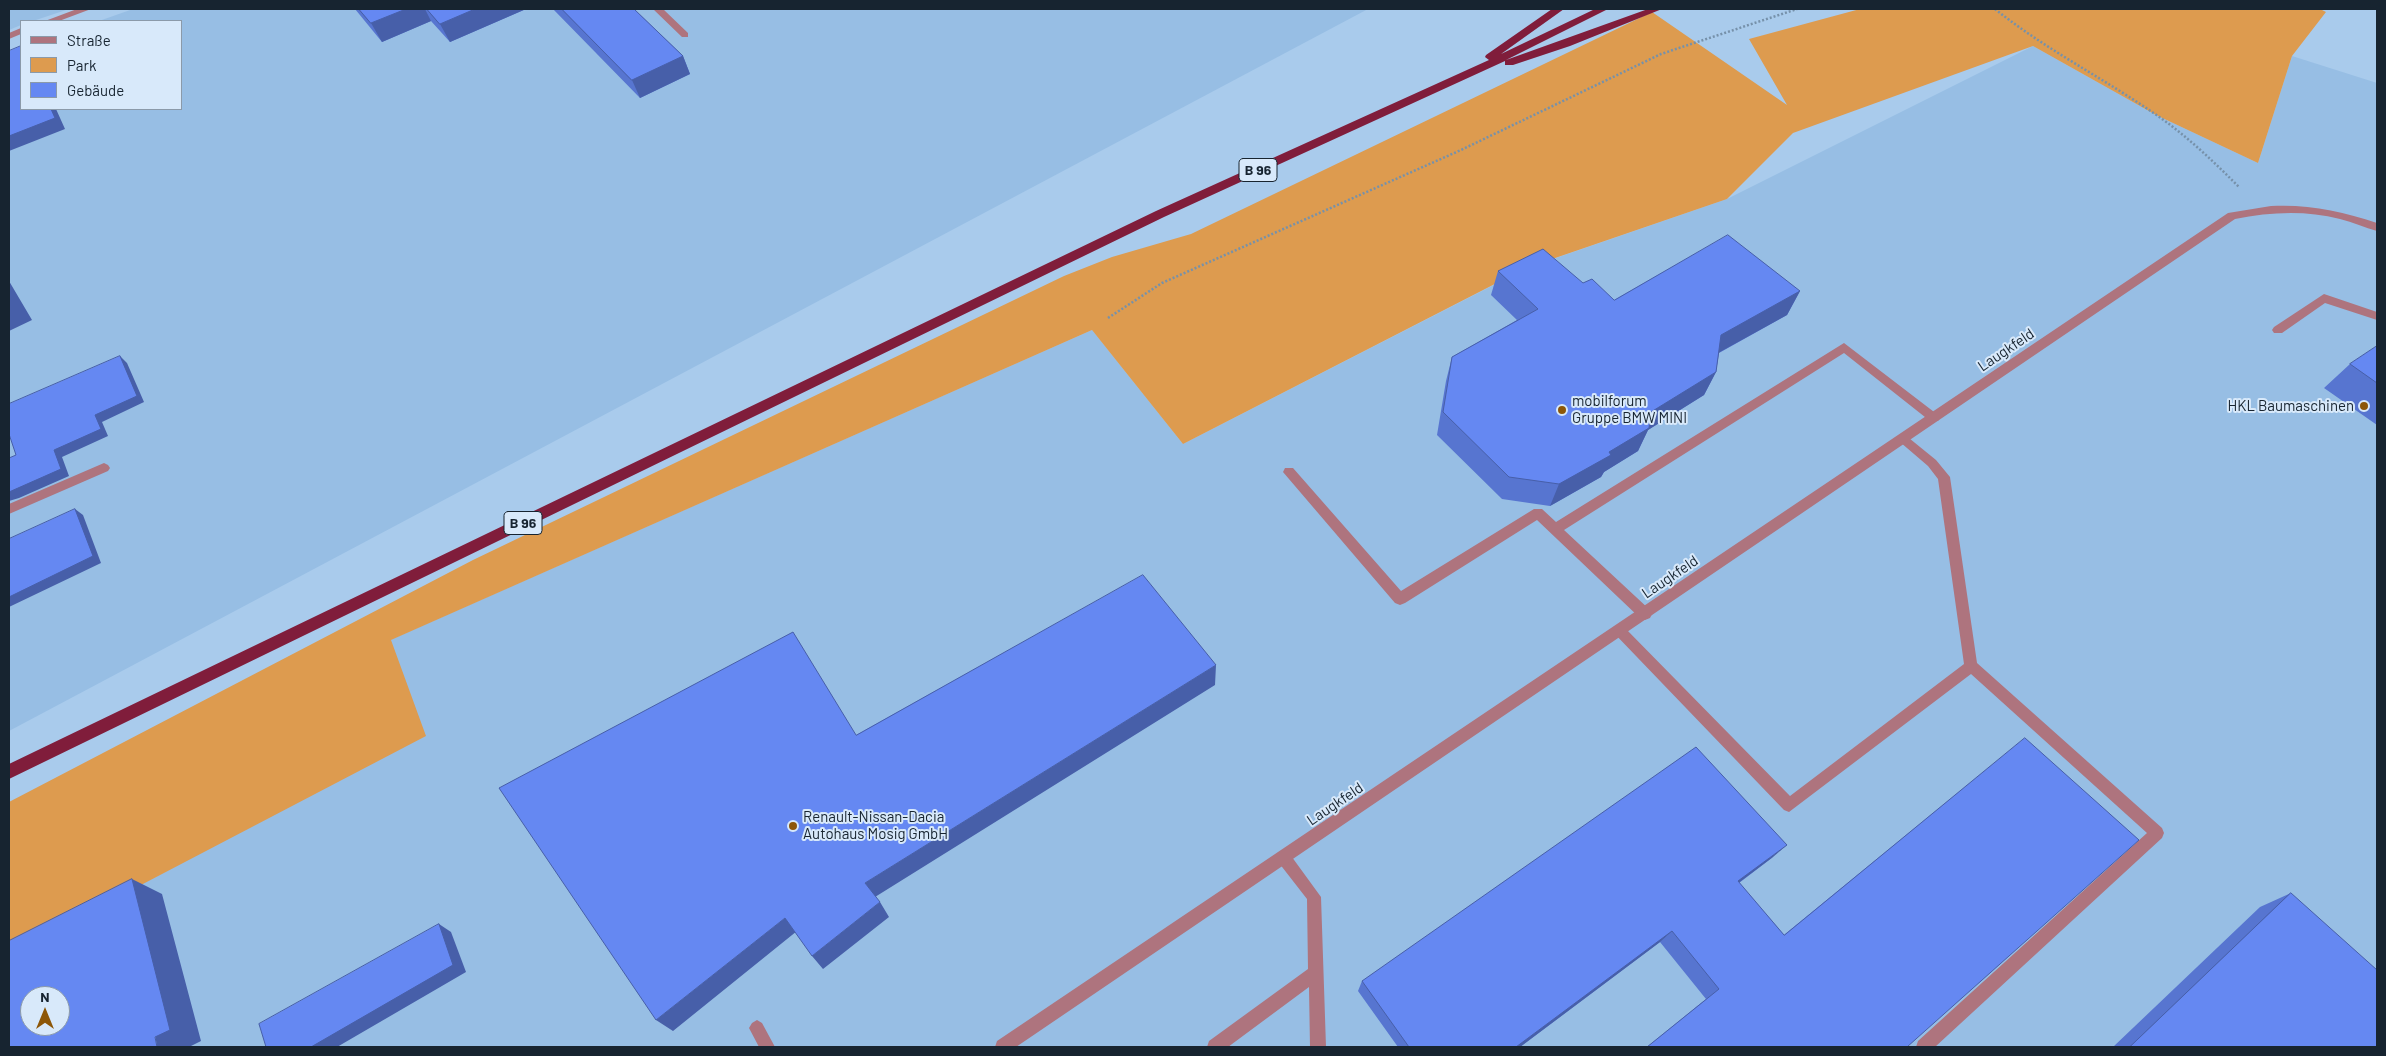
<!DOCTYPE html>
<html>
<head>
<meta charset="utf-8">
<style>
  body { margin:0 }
  #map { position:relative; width:2386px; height:1056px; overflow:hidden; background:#a9cbec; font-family:Barlow,sans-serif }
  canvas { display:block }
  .frame { position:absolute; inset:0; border:10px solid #172430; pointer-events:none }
  .legend { position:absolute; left:20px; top:20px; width:162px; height:90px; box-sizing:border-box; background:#d8e9fa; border:1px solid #8b9aa9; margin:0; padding:6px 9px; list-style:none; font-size:15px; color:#172430 }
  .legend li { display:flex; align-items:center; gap:10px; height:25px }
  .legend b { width:25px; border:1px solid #8b9aa9 }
  .north { position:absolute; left:20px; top:986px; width:50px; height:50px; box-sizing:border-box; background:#d8e9fa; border:1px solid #8b9aa9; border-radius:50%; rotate:0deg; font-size:14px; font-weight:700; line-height:20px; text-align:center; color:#172430 }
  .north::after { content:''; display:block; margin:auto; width:18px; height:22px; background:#8d5708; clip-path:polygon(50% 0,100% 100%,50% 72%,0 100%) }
</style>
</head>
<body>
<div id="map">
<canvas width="2386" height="1056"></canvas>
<div class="frame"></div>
<ul class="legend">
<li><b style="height:6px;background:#ae747e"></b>Straße</li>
<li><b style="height:14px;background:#dd9b4f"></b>Park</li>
<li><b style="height:14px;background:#6588f2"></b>Gebäude</li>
</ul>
<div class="north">N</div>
</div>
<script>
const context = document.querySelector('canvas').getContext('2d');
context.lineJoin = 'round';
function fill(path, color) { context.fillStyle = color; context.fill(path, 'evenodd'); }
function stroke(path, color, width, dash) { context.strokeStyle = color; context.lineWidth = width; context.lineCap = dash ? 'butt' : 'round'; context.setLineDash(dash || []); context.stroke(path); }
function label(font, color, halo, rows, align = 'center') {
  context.font = font + ' Barlow,sans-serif'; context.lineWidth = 4; context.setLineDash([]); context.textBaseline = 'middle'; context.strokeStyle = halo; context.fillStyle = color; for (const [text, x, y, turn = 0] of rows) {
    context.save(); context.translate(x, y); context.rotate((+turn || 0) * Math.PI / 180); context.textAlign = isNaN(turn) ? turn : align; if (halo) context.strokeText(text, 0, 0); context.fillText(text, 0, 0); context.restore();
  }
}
const built = new Path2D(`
  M9,9H69L33,21H21V25L9,30Z
  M133,9H1368L9,731V53L21,109H181V21H99Z
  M2033,46L2156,115L2258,163L2292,56L2377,83V1047H9V954L390,640L1092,330L1183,444L1527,268L1727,199ZM30,996H60V1026H30Z`);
const green = new Path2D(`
  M1860,9H2320L2326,12L2292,56L2258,163L2156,115L2033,46L1793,133L1727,199L1526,268L1183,444L1092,330L391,640L426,736L9,954V802L473,560L1064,276L1112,257L1191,234L1652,12L1787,105L1749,39Z`);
const path = new Path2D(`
  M1995,9C2045,49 2103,78 2155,114C2186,135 2213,161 2239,187
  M1108,318L1162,283L1461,150L1661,54L1797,9`);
const service = new Path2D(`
  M653,9H663L688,33V37H682Z
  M2324,294L2377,312V320L2325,303L2282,333H2274L2272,330L2274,327Z
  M1844,343L1938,415L1940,418L1938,421H1930L1844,353L1564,530L1650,610L1652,614L1650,618L1645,620L1640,618L1537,520L1405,603L1400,605L1395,603L1283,472L1285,468H1293L1401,591L1534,509H1542L1556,522Z
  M1904,434L1936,460L1950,477L1977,663L2162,828L2164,833L2162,838L1935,1047H1916L1918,1041L2147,833L1971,674L1789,812L1784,810L1612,631L1614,627L1619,625L1624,627L1790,796L1964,664L1938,479L1928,466L1900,442L1898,439Z
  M104,463L108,465L110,468L108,471L9,514V504Z
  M1284,851L1289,853L1321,897L1326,1047H1310L1309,987L1228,1047H1207L1209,1041L1308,969L1307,899L1279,863L1277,858L1279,853Z
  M757,1020L762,1023L775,1047H759L749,1028L752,1023Z`);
const minor = new Path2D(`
  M77,9H91L59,21H45Z
  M21,28V34L9,39V33Z
  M2271,206C2308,204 2342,211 2377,223V231C2365,228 2353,222 2340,219C2305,210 2270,212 2235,219L1016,1047H995L997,1041L2228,213Z`);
const trunk = new Path2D(`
  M1552,9H1564L1501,54L1595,9H1608L1506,60L1648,9H1662L1570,46L1513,65H1505V61L1164,217L9,779V764L1156,211L1489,60L1485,57L1486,55Z`);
const wall = new Path2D(`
  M355,9H526L450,42L431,21L382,42Z
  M553,9H634L683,56L690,74L640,98Z
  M1498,271L1583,283L1614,300L1800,291L1787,315L1719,353L1716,372L1704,395L1648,430L1638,451L1604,472L1601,477L1550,506L1502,499L1437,435L1446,381L1452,357L1517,320L1491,295Z
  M2377,346V425L2324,388L2350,364Z
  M2025,738L1907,1047H1647L1706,999L1660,942L1520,1047H1398L1358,991L1362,981L1773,857L1739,883L1784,935Z
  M2291,893L2377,1047H2113L2260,907Z`);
const shadedWall = new Path2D(`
  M406,9H425L431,21L382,42L371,23Z
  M475,9H526L450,42L440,24Z
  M683,56L690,74L640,98L632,80Z
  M51,109H56L65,129L9,151V136Z
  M9,281L32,320L9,331Z
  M1800,291L1787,315L1709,358L1721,335Z
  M120,356L127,363L144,402L102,422L108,436L62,457L69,476L19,498L9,501V492L54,450L95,415Z
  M1716,372L1704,395L1648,430L1638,451L1604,472L1601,477L1550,506L1559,484L1609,452L1651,412Z
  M75,509L83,515L101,563L9,607V597Z
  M1216,665L1215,685L875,897L865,883Z
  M1787,845L1773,857L1725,893L1738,881Z
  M132,879L162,894L201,1041L189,1047H157Z
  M880,902L889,917L823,969L812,956Z
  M785,918L797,931L673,1031L656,1020Z
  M439,924L451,932L466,972L337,1047H311Z
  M1672,931L1660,942L1520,1047H1516Z`);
const building = new Path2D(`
  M359,9H406L371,23Z
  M427,9H475L440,24Z
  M562,9H634L683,56L632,80Z
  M21,46V109H51L55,118L9,136V51Z
  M1728,235L1800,291L1721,335L1716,372L1651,412L1649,428L1609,452L1611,455L1559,484L1509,477L1443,412L1452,357L1538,309L1498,271L1543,249L1583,283L1592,279L1614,300Z
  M2377,346V383L2350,364Z
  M120,356L137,396L95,415L101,429L54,450L61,469L9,492V458L16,455L9,434V404Z
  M75,509L93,556L9,597V539Z
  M1143,575L1216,665L865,883L880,902L812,956L785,918L656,1020L499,788L793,632L856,735Z
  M2025,738L2139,840L1907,1047H1647L1719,989L1672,931L1516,1047H1409L1362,981L1696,747L1787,845L1738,881L1784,935Z
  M132,879L170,1030L155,1037L157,1047H9V941ZM30,996H60V1026H30Z
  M2291,893L2377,970V1047H2130Z
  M439,924L453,965L311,1047H266L259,1024Z`);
const markers = [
  [2364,406,5,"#8d5708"],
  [1562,410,5,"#8d5708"],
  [793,826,5,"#8d5708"]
];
const shields = [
  [1258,170,38],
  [523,523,38]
];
const shieldNames = [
  ["B 96",1258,170],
  ["B 96",523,523]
];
const streetNames = [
  ["Laugkfeld",2006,350,-34],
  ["Laugkfeld",1670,577,-34],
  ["Laugkfeld",1335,804,-34]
];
const poiNames = [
  ["mobilforum",1572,401],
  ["Gruppe BMW MINI",1572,418],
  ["HKL Baumaschinen",2354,406,"right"],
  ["Renault-Nissan-Dacia",803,817],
  ["Autohaus Mosig GmbH",803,834]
];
fill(built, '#97bee4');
fill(green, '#dd9b4f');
stroke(path, '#7691aa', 2.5, [2, 2]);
fill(service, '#ae747e');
fill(minor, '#ae747e');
fill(trunk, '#801d3b');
fill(wall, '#5775d0');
fill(shadedWall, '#475fa9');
fill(building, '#6588f2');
stroke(building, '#475fa9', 1);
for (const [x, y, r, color] of markers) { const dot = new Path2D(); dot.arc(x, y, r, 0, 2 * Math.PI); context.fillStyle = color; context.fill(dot); stroke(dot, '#d8e9fa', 2); }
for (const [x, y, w] of shields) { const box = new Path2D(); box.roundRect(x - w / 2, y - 11.5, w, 23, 4); context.fillStyle = '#d8e9fa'; context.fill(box); stroke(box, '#172430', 1); }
label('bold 14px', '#172430', null, shieldNames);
label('15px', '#172430', '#d8e9fa', streetNames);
label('15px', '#172430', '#d8e9fa', poiNames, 'left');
</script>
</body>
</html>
